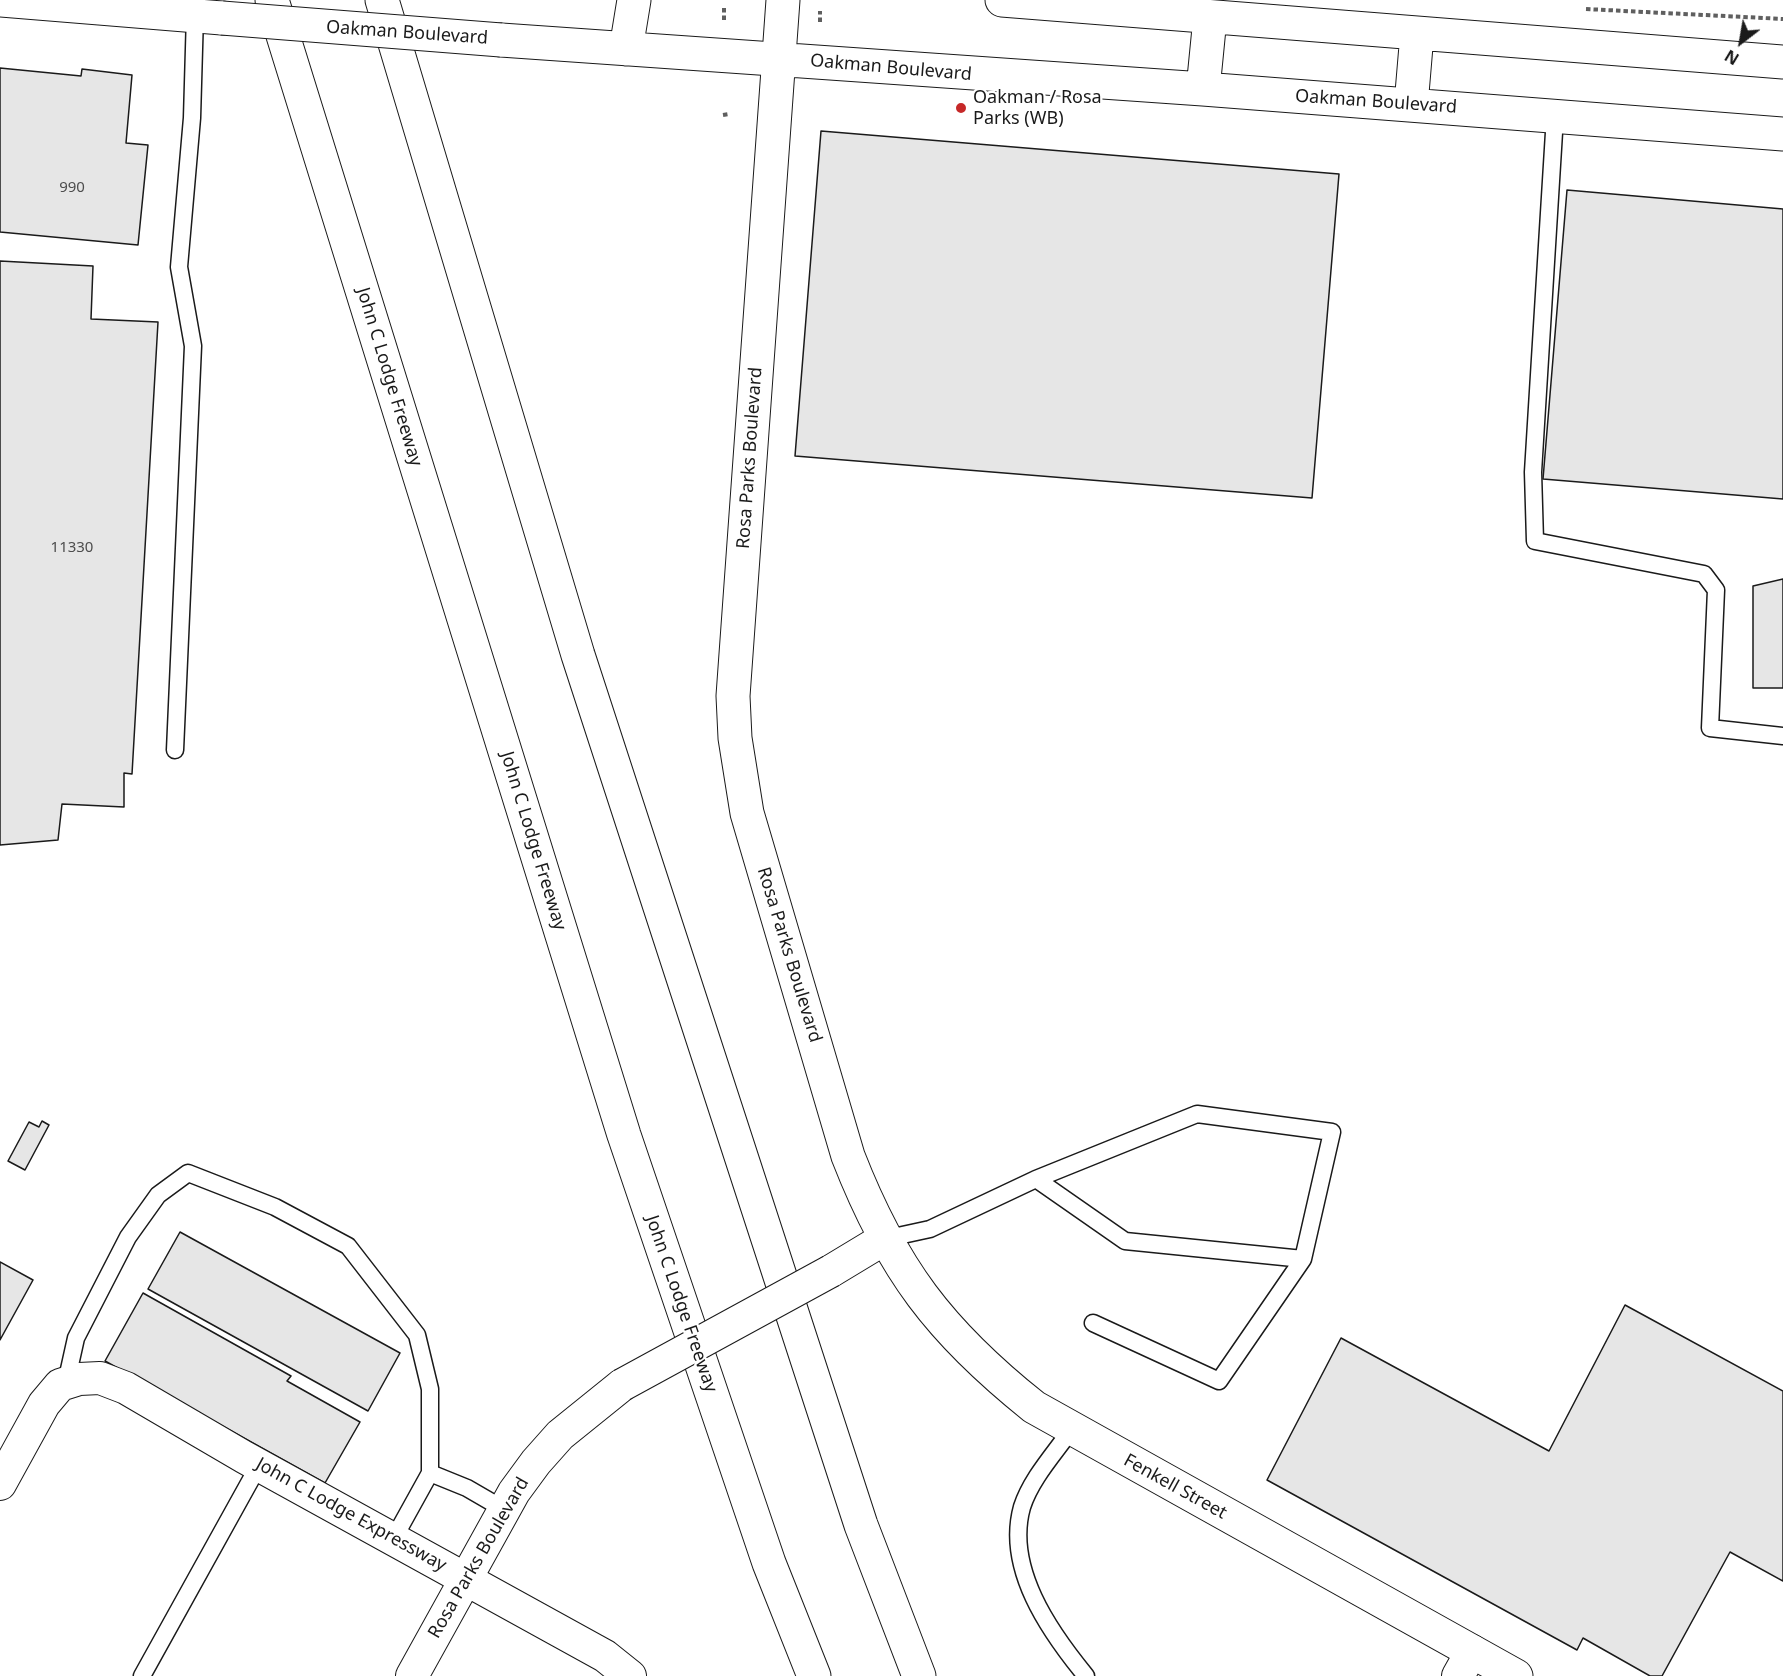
<!DOCTYPE html>
<html>
<head>
<meta charset="utf-8">
<style>
  body { margin:0 }
  #map { position:relative; width:1783px; height:1676px; overflow:hidden; background:#fff; font-family:"Noto Sans",sans-serif }
  canvas { display:block }
  .north { position:absolute; left:1711px; top:12px; width:60px; height:60px; -webkit-text-stroke:4px #fff; paint-order:stroke; rotate:211deg; font-size:16px; font-weight:700; line-height:24px; text-align:center; color:#1a1a1a }
  .north::after { content:''; display:block; margin:auto; width:21px; height:27px; background:#1a1a1a; clip-path:polygon(50% 0,100% 100%,50% 72%,0 100%) }
</style>
</head>
<body>
<div id="map">
<canvas width="1783" height="1676"></canvas>
<div class="north">N</div>
</div>
<script>
const context = document.querySelector('canvas').getContext('2d');
context.lineJoin = 'round';
function fill(path, color) { context.fillStyle = color; context.fill(path, 'evenodd'); }
function stroke(path, color, width, dash) { context.strokeStyle = color; context.lineWidth = width; context.lineCap = dash ? 'butt' : 'round'; context.setLineDash(dash || []); context.stroke(path); }
function label(font, color, halo, rows, align = 'center') {
  context.font = font + ' "Noto Sans",sans-serif'; context.lineWidth = 4.5; context.setLineDash([]); context.textBaseline = 'middle'; context.strokeStyle = halo; context.fillStyle = color; for (const [text, x, y, turn = 0] of rows) {
    context.save(); context.translate(x, y); context.rotate((+turn || 0) * Math.PI / 180); context.textAlign = isNaN(turn) ? turn : align; if (halo) context.strokeText(text, 0, 0); context.fillText(text, 0, 0); context.restore();
  }
}
const building = new Path2D(`
  M0,68L81,76L82,69L132,75L126,143L148,145L138,245L0,232Z
  M821,131L1339,174L1312,498L795,456Z
  M1567,190L1783,209V499L1543,479Z
  M0,261L93,266L91,319L158,322L132,774L124,773V807L62,804L58,840L0,845Z
  M1783,579V688H1753V586Z
  M42,1121L49,1125L25,1170L8,1161L29,1122L39,1127Z
  M180,1232L400,1353L368,1411L148,1289Z
  M0,1262L33,1280L0,1340Z
  M143,1293L291,1376L287,1381L360,1422L325,1483L105,1361Z
  M1625,1305L1783,1391V1581L1730,1552L1662,1676H1650L1583,1638L1577,1650L1267,1480L1341,1338L1549,1451Z`);
const path = new Path2D(`
  M1586,9L1783,19
  M724,20V7
  M820,22V11
  M723,115L729,114`);
const lane = new Path2D(`
  M1555,116L1533,472L1535,541L1704,574L1716,590L1710,728L1783,736
  M175,750L193,346L179,267L192,118L195,14
  M884,1239L930,1229L1036,1179L1197,1114L1332,1132L1303,1259L1125,1241L1036,1179
  M1093,1323L1219,1381L1303,1259
  M66,1383L76,1338L128,1237L158,1195L188,1173L275,1207L348,1246L417,1335L430,1389V1473
  M1071,1430C1054,1454 1031,1479 1022,1507C1005,1568 1049,1631 1086,1676
  M394,1538L430,1473L467,1488L505,1510
  M142,1676L259,1465`);
const street = new Path2D(`
  M831,1271L884,1239
  M0,1484L44,1404L60,1385L79,1379L100,1378L126,1388L244,1457L605,1656L630,1676
  M412,1676L514,1492L536,1462L560,1435L622,1385
  M1458,1676L1472,1651`);
const secondary = new Path2D(`
  M0,0L222,18
  M783,0L733,696L735,738L747,813L848,1156C892,1269 940,1332 1034,1407L1516,1676
  M1002,0L1783,62
  M501,40L1203,89L1783,134
  M626,49L634,0
  M1203,89L1210,18
  M1411,105L1417,34`);
const highway = new Path2D(`
  M272,0L624,1135L769,1563L814,1676
  M382,0L578,655L861,1525L919,1676`);
const streetBridge = new Path2D(`
  M622,1385L831,1271`);
const secondaryBridge = new Path2D(`
  M222,18L501,40`);
const markers = [
  [961,108,6,"#c62828"]
];
const numberNames = [
  ["990",72,188],
  ["11330",72,548]
];
const streetNames = [
  ["Oakman Boulevard",407,33,4],
  ["Oakman Boulevard",891,68,5],
  ["Oakman Boulevard",1376,102,4],
  ["John C Lodge Freeway",389,377,73],
  ["Rosa Parks Boulevard",750,458,-86],
  ["John C Lodge Freeway",533,841,73],
  ["Rosa Parks Boulevard",789,955,73],
  ["John C Lodge Freeway",681,1304,71],
  ["Fenkell Street",1175,1487,29],
  ["John C Lodge Expressway",351,1515,29],
  ["Rosa Parks Boulevard",479,1558,-60]
];
const poiNames = [
  ["Oakman / Rosa",973,98],
  ["Parks (WB)",973,119]
];
fill(building, '#e6e6e6');
stroke(building, '#1a1a1a', 1.5);
stroke(lane, '#1a1a1a', 19);
stroke(street, '#1a1a1a', 34);
stroke(secondary, '#1a1a1a', 35);
stroke(highway, '#1a1a1a', 35);
stroke(path, '#5f5f5f', 4, [4.5, 3]);
stroke(lane, '#fff', 16);
stroke(street, '#fff', 32);
stroke(secondary, '#fff', 33);
stroke(highway, '#fff', 33);
stroke(streetBridge, '#1a1a1a', 34, []);
stroke(secondaryBridge, '#1a1a1a', 35, []);
stroke(streetBridge, '#fff', 32);
stroke(secondaryBridge, '#fff', 33);
for (const [x, y, r, color] of markers) { const dot = new Path2D(); dot.arc(x, y, r, 0, 2 * Math.PI); context.fillStyle = color; context.fill(dot); stroke(dot, '#fff', 2); }
label('15px', '#4d4d4d', null, numberNames);
label('18px', '#1a1a1a', '#fff', streetNames);
label('18px', '#1a1a1a', '#fff', poiNames, 'left');
</script>
</body>
</html>
